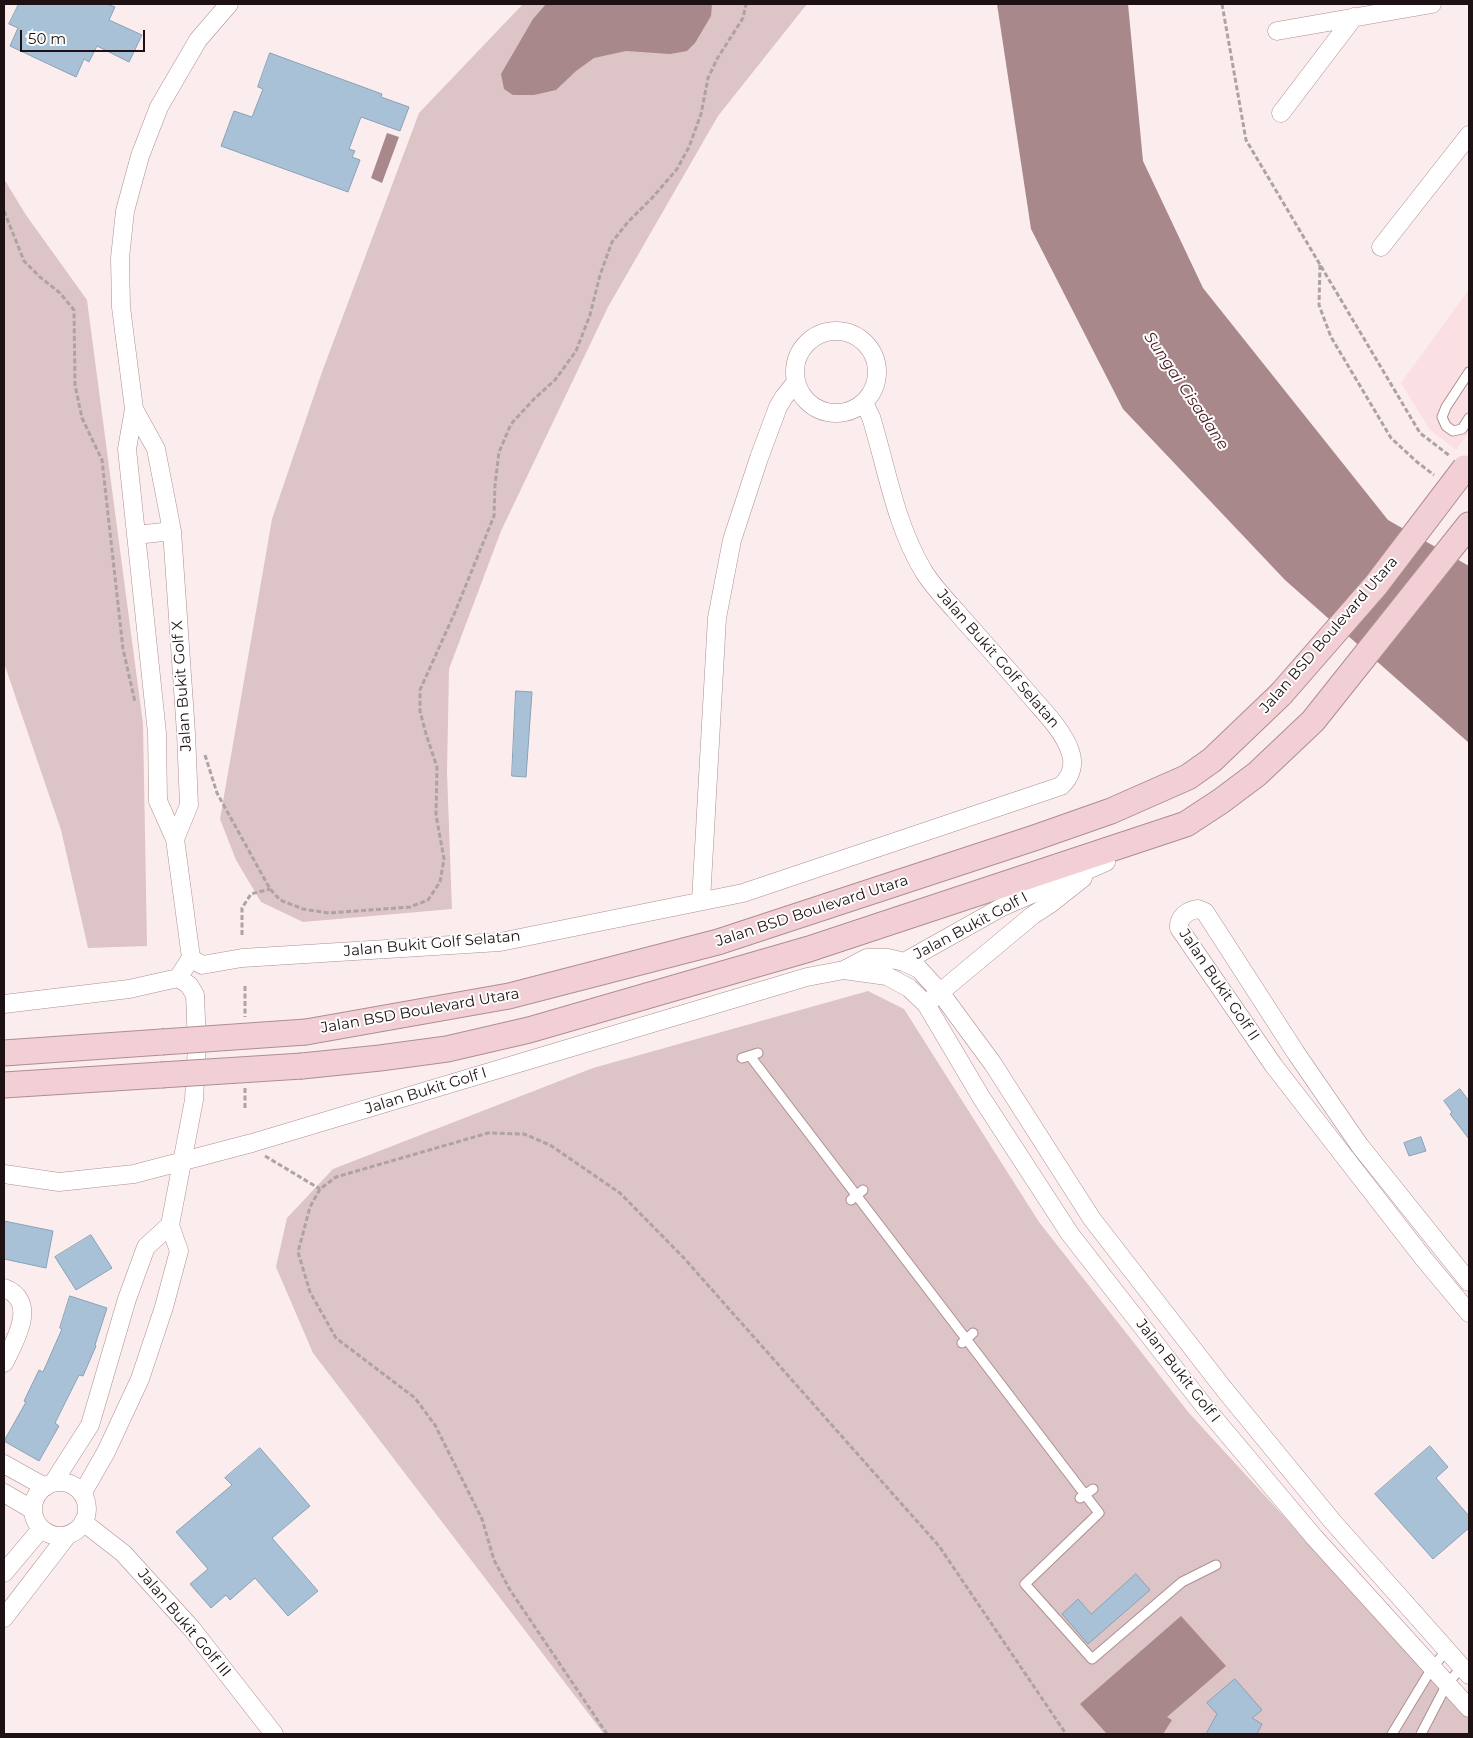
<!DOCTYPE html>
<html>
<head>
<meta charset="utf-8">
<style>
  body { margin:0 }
  #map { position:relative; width:1473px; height:1738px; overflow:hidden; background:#fbedee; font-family:Montserrat,sans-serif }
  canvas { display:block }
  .frame { position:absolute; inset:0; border:5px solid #1d1113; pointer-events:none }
  .scale { position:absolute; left:20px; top:30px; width:125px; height:22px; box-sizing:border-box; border:2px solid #1d1113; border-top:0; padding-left:6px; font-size:15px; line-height:18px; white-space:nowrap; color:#1d1113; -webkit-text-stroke:4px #fefefe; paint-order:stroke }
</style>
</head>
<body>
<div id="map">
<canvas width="1473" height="1738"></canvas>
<div class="frame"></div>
<div class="scale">50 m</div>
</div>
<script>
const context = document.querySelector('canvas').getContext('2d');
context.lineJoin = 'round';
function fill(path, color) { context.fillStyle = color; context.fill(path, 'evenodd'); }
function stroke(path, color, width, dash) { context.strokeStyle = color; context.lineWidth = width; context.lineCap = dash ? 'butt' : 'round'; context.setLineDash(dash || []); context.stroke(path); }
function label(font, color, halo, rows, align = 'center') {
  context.font = font + ' Montserrat,sans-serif'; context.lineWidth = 4; context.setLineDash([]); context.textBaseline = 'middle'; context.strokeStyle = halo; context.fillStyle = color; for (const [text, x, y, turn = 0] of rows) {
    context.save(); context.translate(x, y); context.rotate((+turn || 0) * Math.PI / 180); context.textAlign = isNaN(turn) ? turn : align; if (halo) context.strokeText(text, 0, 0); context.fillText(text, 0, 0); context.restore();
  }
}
const built = new Path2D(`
  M1469,289V432L1456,450L1430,430L1401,383Z`);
const green = new Path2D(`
  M523,4H807L718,116L608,307L501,531L449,669L447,772L452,909L303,922L261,902L236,860L220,819L272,519L322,372L419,113Z
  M4,179L26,215L87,300L143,724L147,946L88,948L61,830L4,663Z
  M868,991L904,1009L1039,1222L1189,1413L1469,1718V1734H604L313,1353L276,1267L287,1218L333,1169L593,1068Z`);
const water = new Path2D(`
  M546,4H712L711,16L695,43L687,51L670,54L626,51L594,58L576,71L556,90L534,95H513L504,89L501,74L533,19Z
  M997,4H1128L1143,161L1203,288L1388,520L1469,566V743L1285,580L1123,409L1031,229Z
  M387,133L399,137L382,183L371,178Z
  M1181,1616L1226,1666L1167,1717L1172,1720L1163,1734H1107L1080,1704Z`);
const building = new Path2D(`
  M19,4H107L115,7L109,20L142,35L129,62L97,46L89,62L84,59L76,77L10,46L18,28L9,24Z
  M270,53L382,94L381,97L409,107L400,131L361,117L349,149L355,151L352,157L360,160L348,192L221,146L234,111L252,117L263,89L258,87Z
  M516,691L532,692L526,777L512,776Z
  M1460,1089L1469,1101V1139L1450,1114L1452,1112L1444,1101Z
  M1421,1137L1426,1151L1409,1156L1404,1143Z
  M4,1221L53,1231L46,1268L4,1259Z
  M91,1235L112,1268L76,1290L55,1257Z
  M70,1296L107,1308L95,1345L96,1346L83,1376L79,1375L55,1423L59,1426L39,1461L4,1441L26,1402L24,1401L39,1370L43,1372L62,1329L60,1328Z
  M1430,1446L1448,1467L1436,1478L1469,1516V1528L1433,1559L1375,1494Z
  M260,1448L310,1506L272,1538L318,1591L288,1616L255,1578L230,1600L226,1595L211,1608L190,1584L208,1569L176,1532L232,1485L225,1478Z
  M1136,1574L1150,1590L1088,1644L1062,1614L1078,1599L1091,1614Z
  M1235,1679L1262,1710L1252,1718L1262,1724L1257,1734H1206L1217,1714L1207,1703Z`);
const path = new Path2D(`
  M1222,4L1246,140L1420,433L1450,456
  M4,211L24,261L40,277L60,293L74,310L75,385L82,418L102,460L123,649L135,702
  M1320,265L1319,305L1331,337L1391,438L1417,462L1434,475
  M205,755L217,793L270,889L280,900L303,909L329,913L410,907L428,900L440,882L444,859L436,815L437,767L426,734L420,711V690L455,612L494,516L495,485L499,452L511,424L534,399L555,380L576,351L590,315L600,275L612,242L628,222L652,198L677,169L689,147L701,114L708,78L717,59L743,18L746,4
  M242,935V908L251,894L270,889
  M245,986V1017
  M245,1088V1110
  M265,1156L320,1189
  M607,1734L510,1590L494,1560L482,1519L435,1425L415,1398L336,1338L310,1292L298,1252L310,1207L320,1189L336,1177L488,1133L524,1134L550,1145L620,1193L683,1257L939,1546L1066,1734`);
const lane = new Path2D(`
  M1469,372L1446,407L1442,417L1446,426L1453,431L1462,429L1469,418
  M750,1056L1099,1513L1025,1584L1092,1659L1182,1582L1216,1565
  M742,1058L758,1053
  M851,1200L863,1190
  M962,1343L973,1333
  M1080,1498L1093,1489
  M1392,1734L1432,1668L1447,1650
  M1421,1734L1447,1684L1462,1667`);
const street = new Path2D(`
  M1277,31L1432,4
  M1281,113L1354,17
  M1381,247L1469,135
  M795 372a41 41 0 1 1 82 0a41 41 0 1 1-82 0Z
  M134,409L156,449L172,531L186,733L189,805L175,839
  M136,535L172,531
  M701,901L717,618L732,540L759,458L778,407L784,397L796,382
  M191,958L202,965L242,958L500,942L743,893L1061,786C1071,777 1075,764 1070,751C1063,731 1047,715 1033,699C1008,669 981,640 955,610C944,598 933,586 924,572C895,524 887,469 871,417L864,403
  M904,962L1002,907L1106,862
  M844,970L887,976L909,988L926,1004L981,1097L1070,1234L1204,1406L1314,1537L1469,1708
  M178,978L191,958L175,839L158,801L157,733L127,449L134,409L121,307L120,258L125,211L140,156L159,107L198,40L229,4
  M932,999L1033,915L1050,904L1083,878
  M4,1004L129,989L178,978
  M4,1174L59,1182L134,1174L252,1143L807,977L844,970L867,958H888L904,962L919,969L940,992L993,1064L1092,1219L1224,1389L1333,1522L1469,1675
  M1469,1282L1360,1146L1296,1053L1205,912L1198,909C1188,910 1178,917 1179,928L1274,1066L1424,1259L1469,1313
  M4,1288C39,1301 15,1341 4,1363
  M4,1464L45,1487
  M33 1509a27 27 0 1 1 54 0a27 27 0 1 1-54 0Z
  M53,1483L90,1425L127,1299L146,1247L170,1225
  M4,1493L33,1510
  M82,1494L106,1452L140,1379L164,1307L179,1251L170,1225L194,1100L197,1045L195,995L189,985L178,978
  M83,1522L123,1553L192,1629L274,1734
  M4,1573L41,1529
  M4,1618L67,1536`);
const secondary = new Path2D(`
  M306,1032L509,996L718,942L1034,838L1111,811L1188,777L1212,760L1281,694
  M4,1053L162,1042
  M302,1066L380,1058L447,1049L529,1030L809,949L1186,824L1221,801L1257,774L1313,721L1469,525
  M4,1085L161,1075`);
const secondaryBridge = new Path2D(`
  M1281,694L1376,585L1465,468
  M162,1042L306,1032
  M161,1075L302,1066`);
const streetNames = [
  ["Jalan BSD Boulevard Utara",1329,635,-49],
  ["Jalan Bukit Golf Selatan",998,659,49],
  ["Jalan Bukit Golf X",182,686,-94],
  ["Jalan BSD Boulevard Utara",812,911,-18],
  ["Jalan Bukit Golf I",971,926,-28],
  ["Jalan Bukit Golf Selatan",432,944,-5],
  ["Jalan Bukit Golf II",1219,985,56],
  ["Jalan BSD Boulevard Utara",420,1011,-10],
  ["Jalan Bukit Golf I",426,1091,-17],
  ["Jalan Bukit Golf I",1178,1371,52],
  ["Jalan Bukit Golf III",184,1623,50]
];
const waterNames = [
  ["Sungai Cisadane",1186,391,56]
];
fill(built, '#fbe0e3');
fill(green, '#ddc4c6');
fill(water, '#a8888b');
fill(building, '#a8c1d6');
stroke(building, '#89a1b5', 1);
stroke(lane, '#ae8e91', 11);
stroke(street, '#ae8e91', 19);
stroke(secondary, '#ae8e91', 27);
stroke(path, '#afa2a3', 3, [5, 2.5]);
stroke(lane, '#fff', 9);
stroke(street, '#fff', 18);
stroke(secondary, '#f2ced5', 25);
stroke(secondaryBridge, '#ae8e91', 27, []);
stroke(secondaryBridge, '#f2ced5', 25);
label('15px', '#1d1113', '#fefefe', streetNames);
label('italic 16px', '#4e2028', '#fefefe', waterNames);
</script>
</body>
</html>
